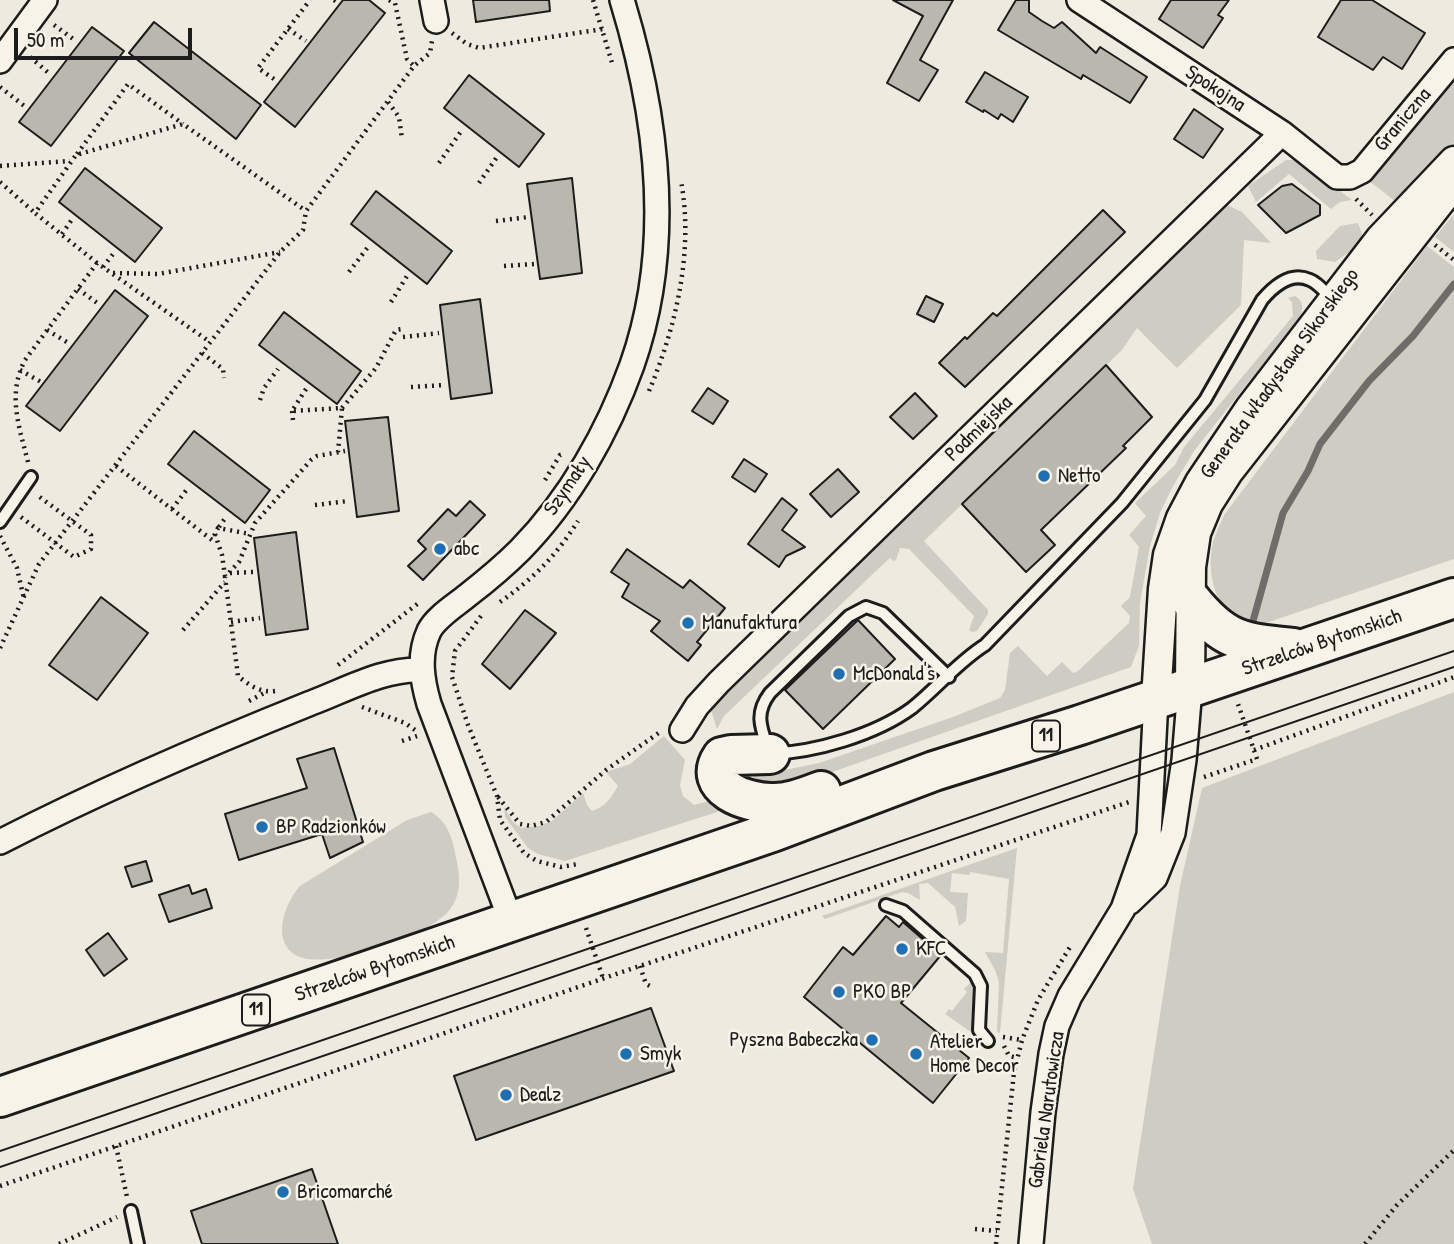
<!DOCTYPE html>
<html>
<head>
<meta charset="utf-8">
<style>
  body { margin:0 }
  #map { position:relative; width:1454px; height:1244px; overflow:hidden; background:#eeeae0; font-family:"Patrick Hand",sans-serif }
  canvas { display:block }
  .scale { position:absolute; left:14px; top:28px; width:178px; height:32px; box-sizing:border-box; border:4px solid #1c1c1c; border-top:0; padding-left:9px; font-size:21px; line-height:24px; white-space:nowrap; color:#1c1c1c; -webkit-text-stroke:5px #f7f3e8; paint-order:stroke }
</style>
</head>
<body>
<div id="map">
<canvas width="1454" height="1244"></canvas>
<div class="scale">50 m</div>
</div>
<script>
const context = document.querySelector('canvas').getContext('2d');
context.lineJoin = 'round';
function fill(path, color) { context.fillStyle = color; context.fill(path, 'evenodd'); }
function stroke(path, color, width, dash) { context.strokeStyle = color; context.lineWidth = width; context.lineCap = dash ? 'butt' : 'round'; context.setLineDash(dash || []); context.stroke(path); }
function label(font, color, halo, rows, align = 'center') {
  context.font = font + ' "Patrick Hand",sans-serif'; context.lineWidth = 5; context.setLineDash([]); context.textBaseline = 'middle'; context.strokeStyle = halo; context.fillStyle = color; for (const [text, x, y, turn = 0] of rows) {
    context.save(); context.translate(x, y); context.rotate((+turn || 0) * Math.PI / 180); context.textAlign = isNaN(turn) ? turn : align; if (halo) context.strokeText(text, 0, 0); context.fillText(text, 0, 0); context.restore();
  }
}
const green = new Path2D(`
  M1454,81V143L1400,205L1369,181Z
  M1286,160H1298L1303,163L1352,200L1340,202L1331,209L1289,174L1256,202L1248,186Z
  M1227,205L1242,212L1271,243L1244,240L1241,305L1177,368L1137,328L1122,350L924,541L988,610V614L977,631L972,632L969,630L974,616L909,549L900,548L896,560L893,561L890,558L877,570L724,716L717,729L711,710L717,698Z
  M1454,214V252L1435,237Z
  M1358,223L1363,237L1355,248L1335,262L1317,259L1316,251L1340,226Z
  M1427,246L1454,267V559L1263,624C1221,624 1206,584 1212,547C1214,536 1220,525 1224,515Z
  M1295,296C1304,301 1303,309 1300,317L1194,451L1172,488L1160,513L1150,546L1140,603L1139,646L1131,667L798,784L784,787L756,782L751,771L775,772L819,763L953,717L1000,698L1005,690L1010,653L1018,646L1047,676L1062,662L1073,673L1078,671L1129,623L1130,616L1121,606L1130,597L1139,547L1129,535L1146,516L1135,503L1175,465L1184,447L1293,316L1292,302L1288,298Z
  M1454,692V1244H1152L1133,1189L1180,886L1202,788Z
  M664,736L685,760L680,785L683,796L694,805L712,800L722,808L717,812L565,861L538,854L528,848L505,817L504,807L513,822L521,828L539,826L552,821L583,793L587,805L592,811C605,807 611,798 618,786L606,772L630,764Z
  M431,812C450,823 453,842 457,862C460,879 461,893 451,908C432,936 335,967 303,958C269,948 283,905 300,886L407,820Z
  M1017,848L1000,1033L997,1032L999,982L995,970L985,952L1003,953L1009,879L970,872V875L952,873L950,892L968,893L966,921L959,926L955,907L928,883L919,884L920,900L908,893L902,892L825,919L822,916Z
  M973,980L976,988L974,1028L971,1032L945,1014L949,1009L952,1011L967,992L964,989Z`);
const stream = new Path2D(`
  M1253,621L1283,513L1308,471L1320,444L1369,381L1413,336L1454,284`);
const building = new Path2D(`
  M343,0H369L385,13L295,127L264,102Z
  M473,0H549L550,11L476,22Z
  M893,0H953L920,60L938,70L919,101L887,83L923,16Z
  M1016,0H1029V12L1042,21L1054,28L1062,22L1096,53L1100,47L1147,77L1130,103L1083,75L1081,79L998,30Z
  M1171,0H1229L1218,15L1223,18L1203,48L1159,19Z
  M1341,0H1372L1425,33L1402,69L1383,57L1373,70L1318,37Z
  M154,22L261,105L236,139L129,53Z
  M92,27L124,51L51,146L19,122Z
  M985,72L1028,97L1013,122L1001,114L998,119L984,110L983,112L966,102Z
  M469,75L544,134L519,167L444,108Z
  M1194,109L1223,129L1203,158L1174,139Z
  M85,168L162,228L135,262L59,202Z
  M572,178L582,273L540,279L527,184Z
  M1292,184L1320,205V215L1286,233L1258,205L1282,186Z
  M376,191L452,251L427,284L351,224Z
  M1103,210L1125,232L965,387L939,363L965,337L967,339L993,313L997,316Z
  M115,290L148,316L60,431L26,406Z
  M926,296L943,304L934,322L917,314Z
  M480,299L492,393L451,399L440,305Z
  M284,312L361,371L337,404L259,345Z
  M1106,365L1152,417L1123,446L1126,448L1041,530L1055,545L1026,572L962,504Z
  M708,388L728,401L713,424L692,411Z
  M915,393L937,416L913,439L890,417Z
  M388,417L399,511L357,517L345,421Z
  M194,431L270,490L245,523L168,464Z
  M744,459L767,474L755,492L732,477Z
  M838,469L859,492L831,517L810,494Z
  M782,498L797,510L782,530L805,547L786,556L779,567L748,544Z
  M470,501L485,515L423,580L408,566L426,549L418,541L448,509L456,516Z
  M296,532L308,629L266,635L254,538Z
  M627,549L683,588L690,580L725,608L697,642L701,645L688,661L651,631L660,621L622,597L629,584L611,572Z
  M101,597L148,633L97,700L49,665Z
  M525,610L556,633L510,689L482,664Z
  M858,620L895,659L823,729L785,690Z
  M334,748L363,842L330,858L322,834L239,860L225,814L307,788L297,759Z
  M146,861L152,881L132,887L125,867Z
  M189,885L192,894L206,889L212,908L169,922L159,895Z
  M886,916L899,927L903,922L941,955L901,1003L969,1058L933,1103L804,997L843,947L853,955Z
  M108,933L127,959L104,976L86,950Z
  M651,1008L674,1071L476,1140L454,1076Z
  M312,1169L338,1244H202L191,1211Z`);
const path = new Path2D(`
  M334,0L337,2
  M389,0L395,3L407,59L414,66
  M593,0L613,66
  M54,25L76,41
  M288,29L306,41
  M452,33L467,44L479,48L603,29
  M30,57L51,75
  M274,79L258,68L310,0
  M0,87L27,108
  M388,102L399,117L402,139
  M77,154L128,84L183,124
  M439,163L462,130
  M0,166L70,161
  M0,182L35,213
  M479,183L497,157
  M1356,199L1372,215
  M496,221L529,217
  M62,234L73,218
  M1435,245L1454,260
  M97,263L35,213L76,155L183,124L306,211
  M504,266L534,264
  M103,267L113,254
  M349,272L368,247
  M113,273L158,274L280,252
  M78,289L100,305
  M391,302L407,276
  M47,330L70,344
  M403,337L439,333
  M202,353L223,369L224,378
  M20,370L41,382
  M411,387L445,385
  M306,389L292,411L342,408L338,452
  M649,391C676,327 694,251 681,181
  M260,400L264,388L278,369
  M342,408L376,368L396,330L402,329
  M292,411L293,420
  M28,462C19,426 7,395 25,360L97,263L210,342
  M116,466L212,540L218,528L250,534
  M545,480L560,455L564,454
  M315,505L348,501
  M172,509L188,488
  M21,517L74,557L91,549V535L37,495
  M219,527L226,517
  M215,534L222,555L225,576
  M0,536L17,568L24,599
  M230,573L253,572
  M500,602C533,579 556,556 578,521
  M481,616L455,651L452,677L468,725L497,796L500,820L524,853L537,861L561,867L578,864
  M231,622L260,618
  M183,630L225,582
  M0,648L39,564L280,252L303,230L306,211L414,66L430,53L432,41
  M338,665L420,602
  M275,691C260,693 249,685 238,676L225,577L239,562L255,523L311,460L317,456L345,451
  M249,701L266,692
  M362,707L405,723L415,730
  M402,741L417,736
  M1254,750L1454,677
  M1204,777L1257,759L1237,701
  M498,797L520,824L531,826L546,822L606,770L660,732
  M586,928L603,978
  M640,966L646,984L654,988
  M1003,1037L1022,1040
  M1004,1046L1009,1056L1018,1058
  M116,1146L127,1197
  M0,1186L622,972L1129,802
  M975,1229L997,1231
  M59,1244L117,1217
  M996,1244L1014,1072L1022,1040L1038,1000L1070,947
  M1365,1244L1397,1205L1454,1150`);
const service = new Path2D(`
  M0,522L31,477
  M949,677L883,613L866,607L849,616L770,693C753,715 762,730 770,754C816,752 875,735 912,708C937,688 958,662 985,645L1122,503L1205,400L1262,300C1273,287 1291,271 1310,280C1318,283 1326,293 1332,299
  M886,905L903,911L975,974L981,986L979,1030L988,1041
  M131,1211L138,1244`);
const minor = new Path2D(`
  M432,0L436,21
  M1079,0L1282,133L1337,177H1350L1362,171L1454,60
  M0,61L45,0
  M682,730L697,706L719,682L1282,133
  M0,842C101,790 206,745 311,703C346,690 384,668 422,670
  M1130,902L1155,878L1173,833L1184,760L1190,688
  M511,921L429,704C422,680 418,655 429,631C436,617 456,605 468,595C486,581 504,566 520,550C570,499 608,432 632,365C674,246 658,118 622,0
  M1031,1244L1043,1112L1051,1054L1057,1026L1070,996L1123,909L1149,835L1156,699`);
const tertiary = new Path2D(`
  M1190,688L1191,567L1196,533L1208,504L1229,471L1454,184
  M1156,699L1163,589L1168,555L1181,518L1200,482L1250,408L1380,239L1454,161`);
const trunk = new Path2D(`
  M1191,600C1225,642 1242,643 1293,648
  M770,754L731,755L722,757C701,788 747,803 771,803C788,804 805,797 821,791
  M0,1097L775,831L934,771L1080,725L1454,598`);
const tram = new Path2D(`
  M0,1151L1454,651
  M0,1167L1454,667`);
const markers = [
  [1044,476,7,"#1f6fb2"],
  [440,549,7,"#1f6fb2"],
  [688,623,7,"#1f6fb2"],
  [839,674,7,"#1f6fb2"],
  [262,827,7,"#1f6fb2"],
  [902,949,7,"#1f6fb2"],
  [839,992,7,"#1f6fb2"],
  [872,1040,7,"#1f6fb2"],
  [626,1054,7,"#1f6fb2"],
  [916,1054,7,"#1f6fb2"],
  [506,1095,7,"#1f6fb2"],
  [283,1192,7,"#1f6fb2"]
];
const shields = [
  [1046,736,28],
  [256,1010,28]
];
const shieldNames = [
  ["11",1046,736],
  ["11",256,1010]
];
const streetNames = [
  ["Spokojna",1215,89,33],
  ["Graniczna",1403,120,-50],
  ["Generała Władysława Sikorskiego",1280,374,-54],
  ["Podmiejska",979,429,-44],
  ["Szymały",568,486,-56],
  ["Strzelców Bytomskich",1322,643,-19],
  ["Strzelców Bytomskich",375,969,-19],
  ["Gabriela Narutowicza",1047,1110,-82]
];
const poiNames = [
  ["Netto",1058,476],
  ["abc",454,549],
  ["Manufaktura",702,623],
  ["McDonald's",853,674],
  ["BP Radzionków",276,827],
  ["KFC",916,949],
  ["PKO BP",853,992],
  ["Pyszna Babeczka",858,1040,"right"],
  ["Atelier",930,1042],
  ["Home Decor",930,1066],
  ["Smyk",640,1054],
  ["Dealz",520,1095],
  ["Bricomarché",297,1192]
];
fill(green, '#cfccc3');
stroke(stream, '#6f6d69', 7);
fill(building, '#bab7af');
stroke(building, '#1c1c1c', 2);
stroke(service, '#1c1c1c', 16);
stroke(minor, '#1c1c1c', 28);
stroke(tertiary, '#1c1c1c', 33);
stroke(trunk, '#1c1c1c', 44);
stroke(path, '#1c1c1c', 4.5, [2, 5]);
stroke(service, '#f7f3e8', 10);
stroke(minor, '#f7f3e8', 23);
stroke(tertiary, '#f7f3e8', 28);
stroke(trunk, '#f7f3e8', 38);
stroke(tram, '#1c1c1c', 2);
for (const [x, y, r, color] of markers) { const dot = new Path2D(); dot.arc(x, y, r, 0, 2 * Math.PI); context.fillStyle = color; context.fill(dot); stroke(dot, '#f7f3e8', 2.5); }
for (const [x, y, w] of shields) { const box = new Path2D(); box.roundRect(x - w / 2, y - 15.5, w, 31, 5); context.fillStyle = '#f7f3e8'; context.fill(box); stroke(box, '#1c1c1c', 2); }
label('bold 19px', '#1c1c1c', null, shieldNames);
label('21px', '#1c1c1c', '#f7f3e8', streetNames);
label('21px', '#1c1c1c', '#f7f3e8', poiNames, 'left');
</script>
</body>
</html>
